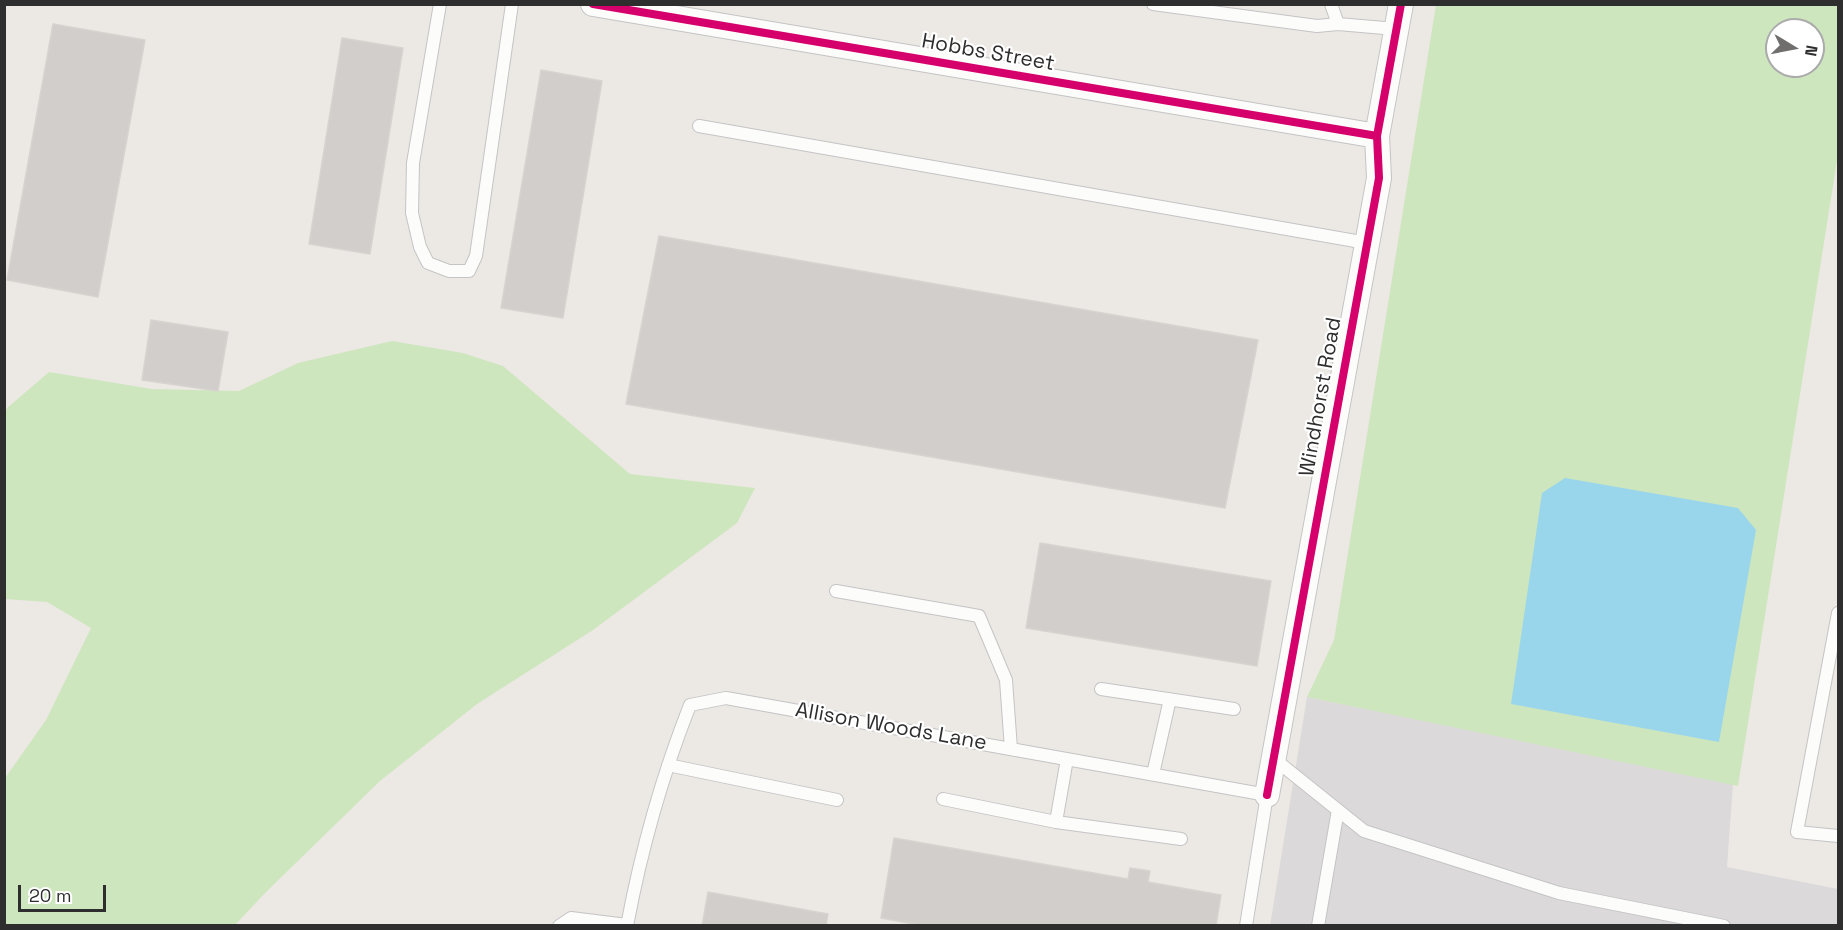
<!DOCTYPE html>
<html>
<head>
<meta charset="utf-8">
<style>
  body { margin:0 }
  #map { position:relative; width:1843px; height:930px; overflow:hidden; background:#ece8e4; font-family:"Space Grotesk",sans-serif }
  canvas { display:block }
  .frame { position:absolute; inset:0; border:6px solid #2e2e2e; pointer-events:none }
  .north { position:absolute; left:1765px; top:18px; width:60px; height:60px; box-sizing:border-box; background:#fff; border:2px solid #ababab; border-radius:50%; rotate:100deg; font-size:16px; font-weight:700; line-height:24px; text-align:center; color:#2e2e2e }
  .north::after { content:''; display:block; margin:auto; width:21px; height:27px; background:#706f6e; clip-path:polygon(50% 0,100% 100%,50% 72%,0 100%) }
  .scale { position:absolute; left:18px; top:885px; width:88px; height:27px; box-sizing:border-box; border:3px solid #2e2e2e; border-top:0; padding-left:8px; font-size:18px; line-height:21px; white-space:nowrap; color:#2e2e2e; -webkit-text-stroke:4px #fff; paint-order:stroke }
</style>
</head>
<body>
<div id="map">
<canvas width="1843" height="930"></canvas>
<div class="frame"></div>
<div class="north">N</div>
<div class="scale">20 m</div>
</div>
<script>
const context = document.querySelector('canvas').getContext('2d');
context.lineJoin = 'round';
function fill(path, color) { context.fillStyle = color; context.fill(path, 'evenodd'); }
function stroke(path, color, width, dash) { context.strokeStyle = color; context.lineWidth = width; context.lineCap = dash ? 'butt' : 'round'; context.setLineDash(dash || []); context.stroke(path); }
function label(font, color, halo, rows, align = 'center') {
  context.font = font + ' "Space Grotesk",sans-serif'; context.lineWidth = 4.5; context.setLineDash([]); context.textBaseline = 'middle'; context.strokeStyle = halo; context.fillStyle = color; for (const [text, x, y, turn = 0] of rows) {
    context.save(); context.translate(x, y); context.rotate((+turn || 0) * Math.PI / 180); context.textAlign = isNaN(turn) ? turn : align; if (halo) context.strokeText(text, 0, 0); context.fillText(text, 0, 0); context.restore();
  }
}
const industrial = new Path2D(`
  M1307,697L1733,784L1727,867L1838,889V925L1270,926Z`);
const green = new Path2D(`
  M1436,5H1838V154L1738,786L1307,697L1334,640ZM1777,30H1813V66H1777Z
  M392,341L463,353L503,366L630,474L755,488L737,523L593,630L477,704L380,781L265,893L235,925L8,926L5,921V778L46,720L91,628L47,602L5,599V414L7,408L49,372L152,389L239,391L298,363Z`);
const water = new Path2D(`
  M1565,478L1738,508L1756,530L1719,742L1511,704L1542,493Z`);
const building = new Path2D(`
  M53,24L145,40L98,297L7,280Z
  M342,38L403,48L370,254L309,244Z
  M541,70L602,81L563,318L501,308Z
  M659,236L1258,340L1225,508L626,404Z
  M151,320L228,332L218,391L142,380Z
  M1040,543L1271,581L1257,666L1026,628Z
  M894,838L1128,879L1130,868L1150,871L1148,882L1221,895L1216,926H924L881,918Z
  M708,892L828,914L826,926H702Z`);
const lane = new Path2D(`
  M440,4L413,163L412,213L420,247L428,263L449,271H469L476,256L512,4
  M1153,4L1317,26L1338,24L1396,29
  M1331,4L1338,24
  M699,126L1367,243
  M836,591L979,616L1006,680L1011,749
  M1838,613L1797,832L1838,836
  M1101,689L1234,709
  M1273,758L1364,831L1559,893L1724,926
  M668,765L837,800
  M1153,774L1170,699
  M943,799L1056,822L1181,839
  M1056,822L1067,759
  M559,926L571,918L627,925
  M627,926C641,851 662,776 690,705L726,698L1267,795L1246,926
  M1318,926L1338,810`);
const street = new Path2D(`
  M593,4L1377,136
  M1267,795L1379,178L1377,136L1401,4`);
const cycleway = new Path2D(`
  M593,4L1377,136
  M1267,795L1379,178L1377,136L1401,4`);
const streetNames = [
  ["Hobbs Street",988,53,10],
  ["Windhorst Road",1321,397,-80],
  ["Allison Woods Lane",891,727,10]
];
fill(industrial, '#dcd9db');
fill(green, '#cee6be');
fill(water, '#99d6ec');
fill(building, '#d1cecb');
stroke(building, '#d7d4d0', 1.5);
stroke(lane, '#c5c4c5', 14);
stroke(street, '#c5c4c5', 26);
stroke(lane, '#fcfcfb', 12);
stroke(street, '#fcfcfb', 24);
stroke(cycleway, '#d6006c', 8);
label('21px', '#2e2e2e', '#fff', streetNames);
</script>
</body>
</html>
